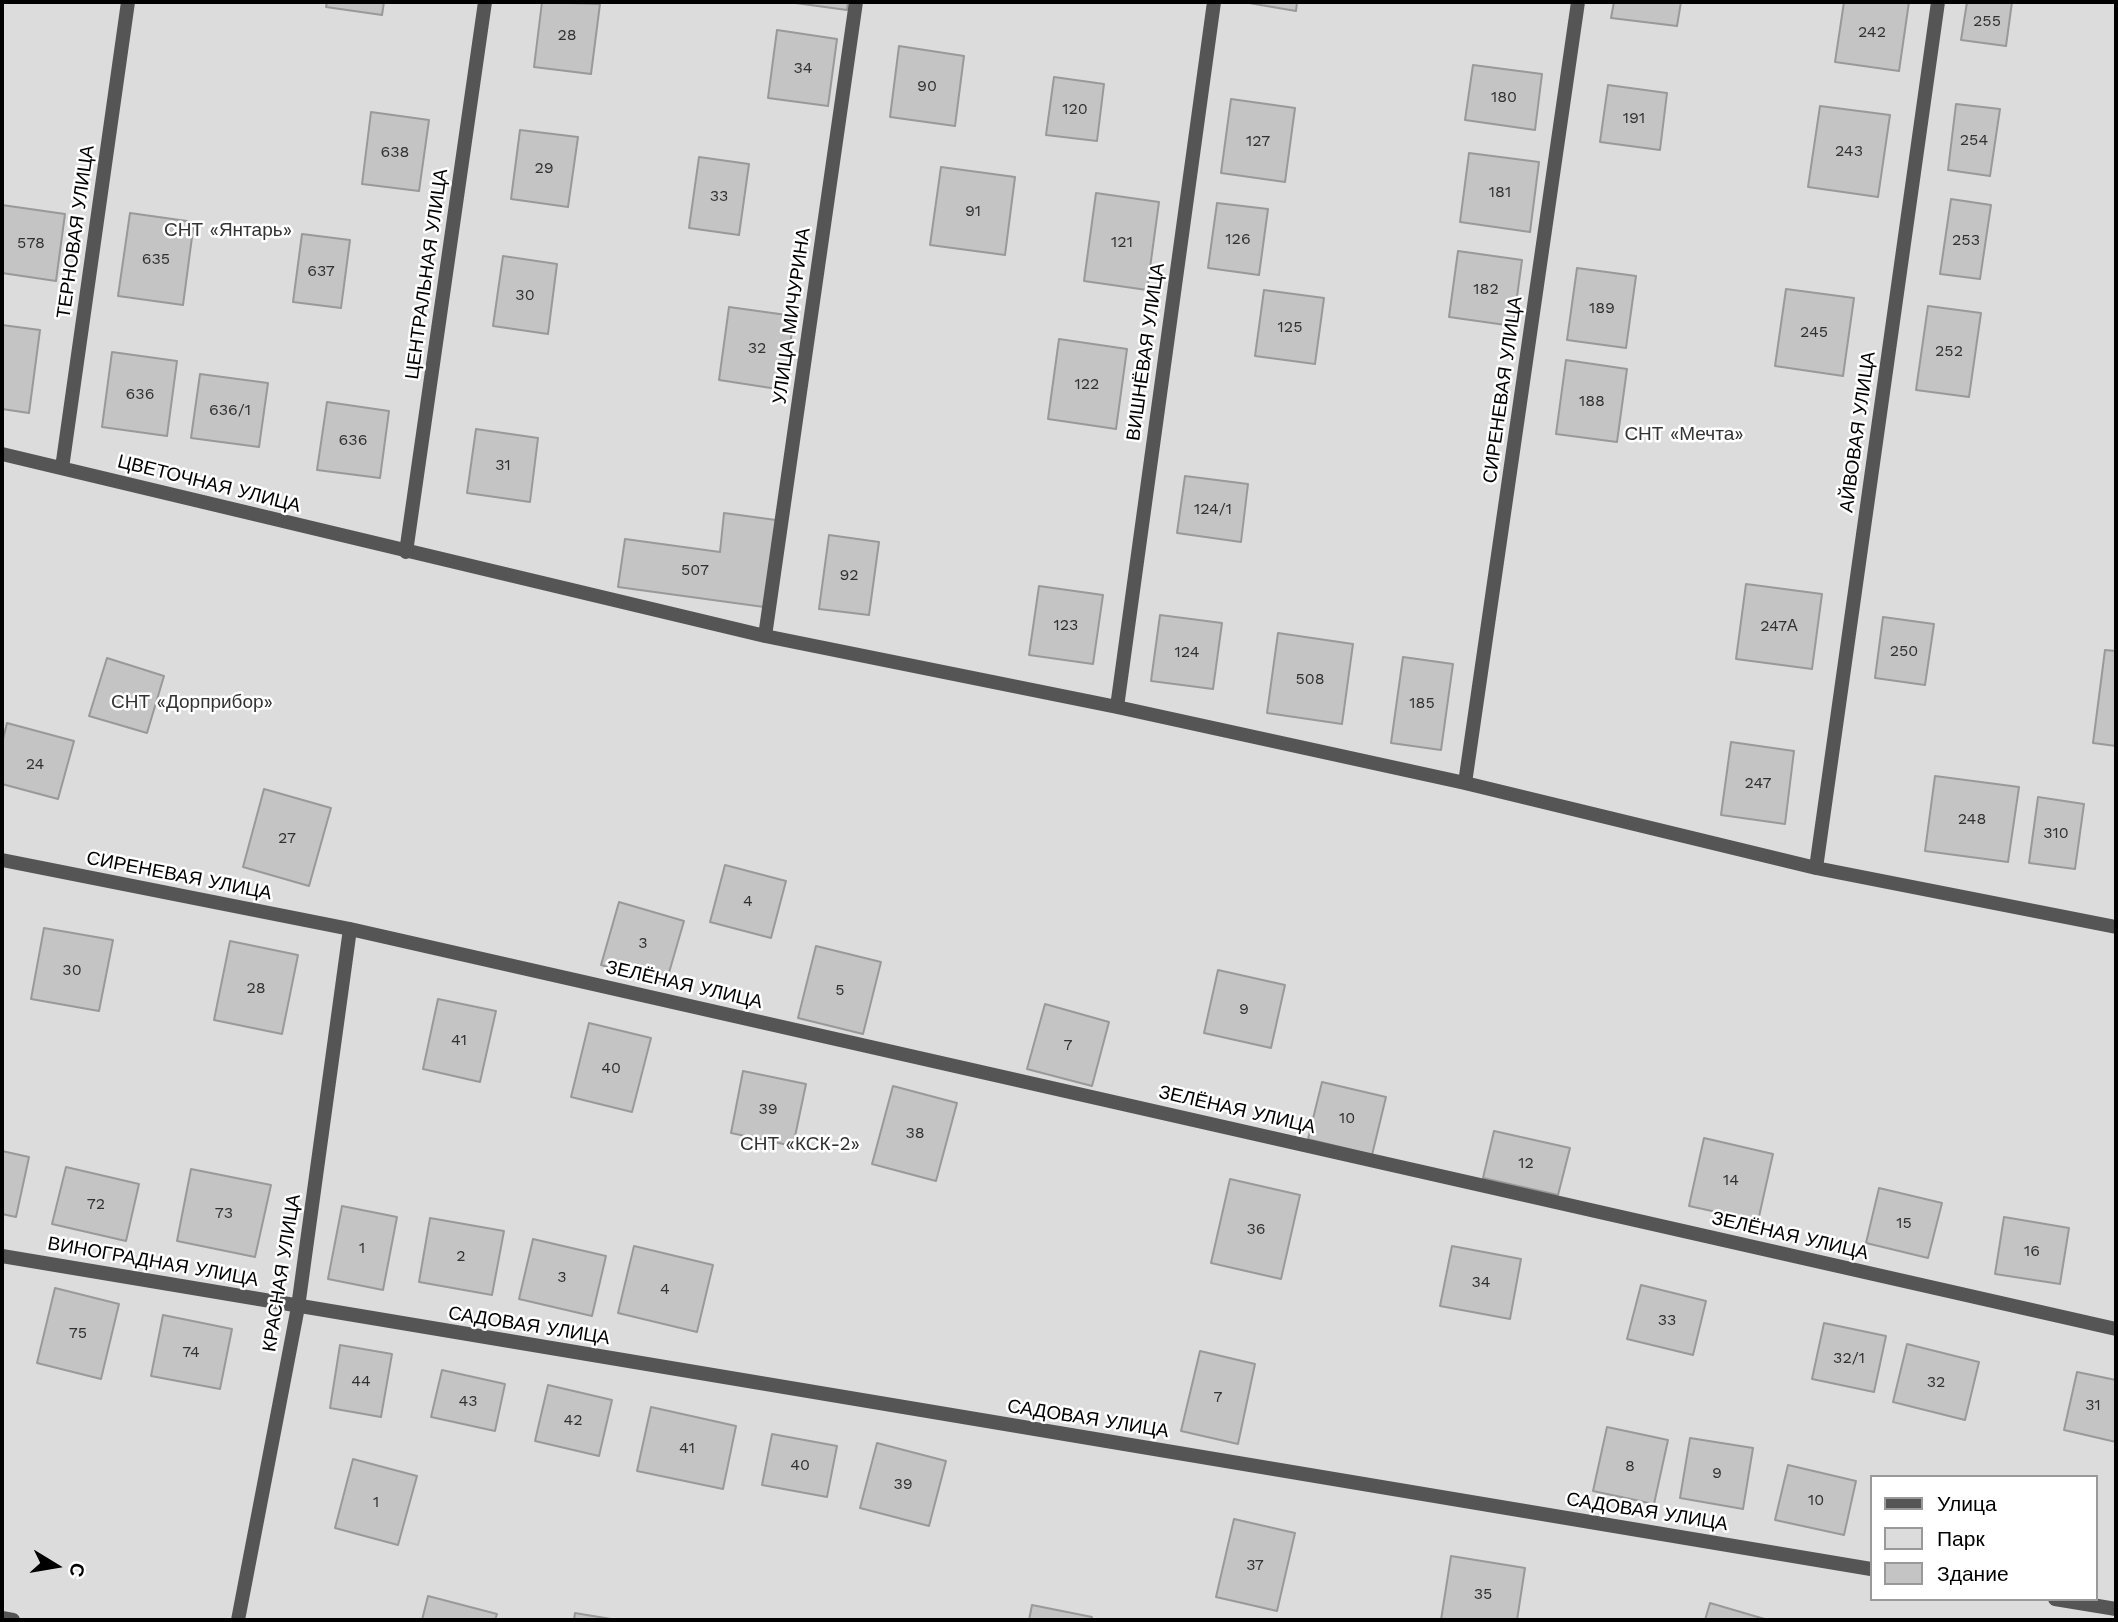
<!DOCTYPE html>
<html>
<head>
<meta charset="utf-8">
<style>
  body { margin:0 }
  #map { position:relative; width:2118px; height:1622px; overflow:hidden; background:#fff; font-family:"Work Sans",sans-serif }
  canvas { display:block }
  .frame { position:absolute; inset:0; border:4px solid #000; pointer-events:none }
  .legend { position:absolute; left:1870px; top:1475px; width:228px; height:126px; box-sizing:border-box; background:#fff; border:2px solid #999; margin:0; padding:9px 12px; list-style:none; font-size:21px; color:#000 }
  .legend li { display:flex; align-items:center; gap:14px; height:35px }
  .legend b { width:35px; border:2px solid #999 }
  .north { position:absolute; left:21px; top:1531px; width:70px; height:70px; -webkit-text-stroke:5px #fff; paint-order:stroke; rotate:101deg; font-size:19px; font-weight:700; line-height:28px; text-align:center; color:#000 }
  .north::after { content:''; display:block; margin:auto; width:24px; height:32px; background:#000; clip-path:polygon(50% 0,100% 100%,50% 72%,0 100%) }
</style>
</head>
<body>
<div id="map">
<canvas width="2118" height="1622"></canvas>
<div class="frame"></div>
<ul class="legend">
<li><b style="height:9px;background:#555"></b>Улица</li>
<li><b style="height:19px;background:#dcdcdc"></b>Парк</li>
<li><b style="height:19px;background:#c4c4c4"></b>Здание</li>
</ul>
<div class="north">С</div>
</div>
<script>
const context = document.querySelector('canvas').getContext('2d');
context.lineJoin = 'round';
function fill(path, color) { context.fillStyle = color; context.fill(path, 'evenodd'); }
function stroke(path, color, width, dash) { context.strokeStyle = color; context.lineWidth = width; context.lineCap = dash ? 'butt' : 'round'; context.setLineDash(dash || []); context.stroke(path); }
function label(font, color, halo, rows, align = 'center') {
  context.font = font + ' "Work Sans",sans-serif'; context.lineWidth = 5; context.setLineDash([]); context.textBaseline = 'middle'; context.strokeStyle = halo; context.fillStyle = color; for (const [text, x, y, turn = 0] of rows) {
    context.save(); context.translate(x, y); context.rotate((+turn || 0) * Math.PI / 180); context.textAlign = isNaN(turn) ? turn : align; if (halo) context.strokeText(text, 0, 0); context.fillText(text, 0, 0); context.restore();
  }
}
const green = new Path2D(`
  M2,2H2116V1620H2ZM1871,1477H2095V1599H1871Z`);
const building = new Path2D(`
  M327,2H384L382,15L326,7Z
  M542,2L600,4L591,74L534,67Z
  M788,2H848L847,10Z
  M1243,2H1297L1296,11Z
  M1614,2H1681L1677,26L1611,18Z
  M1844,2H1909L1899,71L1835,62Z
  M1967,2H2012L2006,46L1961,40Z
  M777,30L837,39L828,106L768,98Z
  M899,46L964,56L955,126L890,117Z
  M1473,65L1542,74L1535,130L1465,120Z
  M1054,77L1104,84L1097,141L1046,135Z
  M1608,85L1667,93L1660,150L1600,142Z
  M1231,99L1295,108L1285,182L1221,173Z
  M1956,104L2000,109L1990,176L1948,170Z
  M1820,106L1890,115L1878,197L1808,187Z
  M371,112L429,120L419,191L362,184Z
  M520,130L578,137L568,207L511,199Z
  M1469,153L1539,162L1530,232L1460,222Z
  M699,157L749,164L739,235L689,228Z
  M941,167L1015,177L1005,255L930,245Z
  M1096,193L1159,202L1147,290L1084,281Z
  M1951,199L1991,205L1980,279L1940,274Z
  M1217,203L1268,209L1259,275L1208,268Z
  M2,205L65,214L56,281L2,273Z
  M130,213L194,222L183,305L118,296Z
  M302,234L350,240L341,308L293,302Z
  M1458,251L1522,260L1513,326L1449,317Z
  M503,256L557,264L548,334L493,326Z
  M1577,268L1636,276L1626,348L1567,340Z
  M1786,289L1854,298L1843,376L1775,366Z
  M1264,290L1324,298L1315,364L1255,356Z
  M1928,306L1981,313L1969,397L1916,390Z
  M729,307L794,316L784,390L719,380Z
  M2,325L40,330L29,413L2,409Z
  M1059,339L1127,349L1116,429L1048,419Z
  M112,352L177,361L167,436L102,427Z
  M1566,360L1627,369L1617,442L1556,434Z
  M200,374L268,383L259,447L191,438Z
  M327,402L389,411L380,478L317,470Z
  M476,429L538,438L530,502L467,493Z
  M1185,476L1248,484L1241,542L1177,533Z
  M724,513L776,520L764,607L618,587L625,539L720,552Z
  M829,535L879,542L869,615L819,609Z
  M1746,584L1822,594L1812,669L1736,659Z
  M1039,586L1103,595L1093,664L1029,655Z
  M1160,615L1222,623L1213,689L1151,681Z
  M1883,617L1934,624L1925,685L1875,678Z
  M1278,633L1353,644L1342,724L1267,713Z
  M2105,650L2116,651V746L2093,743Z
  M1403,657L1453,664L1441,750L1391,743Z
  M107,658L164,676L147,733L89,716Z
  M7,723L74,741L58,799L2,784V743Z
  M1731,742L1794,751L1785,824L1721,815Z
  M1935,776L2019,787L2008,862L1925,851Z
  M264,789L331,808L309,886L243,867Z
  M2038,797L2084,804L2075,869L2029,863Z
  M725,865L786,881L771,938L710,922Z
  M619,902L684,921L666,983L601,965Z
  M44,928L113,940L99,1011L31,999Z
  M230,941L298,955L282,1034L214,1020Z
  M816,946L881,962L863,1034L798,1018Z
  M1218,970L1285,985L1271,1048L1204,1033Z
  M438,999L496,1011L480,1082L423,1069Z
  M1045,1004L1109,1022L1092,1086L1027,1069Z
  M589,1023L651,1038L632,1112L571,1097Z
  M743,1071L806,1084L793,1146L731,1133Z
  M1322,1082L1386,1097L1372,1155L1308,1139Z
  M893,1086L957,1103L936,1181L872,1164Z
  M1494,1131L1570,1148L1558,1195L1483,1178Z
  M1704,1138L1773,1154L1758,1221L1689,1206Z
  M2,1151L29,1157L16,1217L2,1214Z
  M66,1167L139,1184L126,1241L52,1224Z
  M191,1169L271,1185L255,1257L177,1241Z
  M1230,1179L1300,1195L1281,1279L1211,1263Z
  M1879,1188L1942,1203L1928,1258L1866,1243Z
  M342,1206L397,1217L383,1290L328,1279Z
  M2004,1217L2069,1228L2060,1284L1995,1274Z
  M430,1218L504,1231L492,1295L419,1282Z
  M533,1239L606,1256L592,1316L519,1299Z
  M634,1246L713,1265L697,1332L618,1313Z
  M1452,1246L1521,1259L1510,1319L1440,1306Z
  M1641,1285L1706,1301L1693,1355L1627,1339Z
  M55,1288L119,1304L101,1379L37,1363Z
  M163,1315L232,1329L220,1389L151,1376Z
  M1824,1323L1886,1336L1874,1392L1812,1379Z
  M1907,1344L1979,1362L1965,1420L1893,1402Z
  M340,1345L392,1354L381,1417L330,1408Z
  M1200,1351L1255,1364L1238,1444L1181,1431Z
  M442,1370L505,1384L495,1431L431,1417Z
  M2077,1372L2116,1380V1442L2064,1430Z
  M548,1385L612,1400L599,1456L535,1441Z
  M651,1407L736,1426L723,1489L637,1471Z
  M1607,1427L1668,1440L1654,1504L1593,1491Z
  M772,1434L837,1446L827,1497L762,1485Z
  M1690,1438L1753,1448L1743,1509L1680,1498Z
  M877,1443L946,1461L929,1526L860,1508Z
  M353,1459L417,1476L398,1545L335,1528Z
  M1788,1465L1856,1481L1844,1535L1775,1520Z
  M1234,1519L1295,1533L1277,1611L1216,1597Z
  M1451,1556L1525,1568L1517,1620H1441Z
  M428,1596L497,1614L495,1620H422Z
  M1710,1603L1768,1620H1705Z
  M1032,1605L1092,1617L1091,1620H1029Z
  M575,1613L617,1620H574Z`);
const minor = new Path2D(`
  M2,454L765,636L1117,707L1465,783L1816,868L2116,927
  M62,468L128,2
  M406,552L485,2
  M765,636L856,2
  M1117,707L1214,2
  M1465,783L1578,2
  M2,860L350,929L2116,1329
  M1816,868L1938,2
  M2,1256L1871,1569
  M2055,1599L2116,1609
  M2,1618L13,1620
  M238,1620L298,1307L350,929`);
const numberNames = [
  ["255",1987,21],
  ["242",1872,32],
  ["28",567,35],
  ["34",803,68],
  ["90",927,86],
  ["180",1504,97],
  ["120",1075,109],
  ["191",1634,118],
  ["254",1974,140],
  ["127",1258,141],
  ["243",1849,151],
  ["638",395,152],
  ["29",544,168],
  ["181",1500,192],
  ["33",719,196],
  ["91",973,211],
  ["126",1238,239],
  ["253",1966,240],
  ["121",1122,242],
  ["578",31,243],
  ["635",156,259],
  ["637",321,271],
  ["182",1486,289],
  ["30",525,295],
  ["189",1602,308],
  ["125",1290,327],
  ["245",1814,332],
  ["32",757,348],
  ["252",1949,351],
  ["122",1087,384],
  ["636",140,394],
  ["188",1592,401],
  ["636/1",230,410],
  ["636",353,440],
  ["31",503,465],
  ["124/1",1213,509],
  ["507",695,570],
  ["92",849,575],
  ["123",1066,625],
  ["247А",1779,626],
  ["250",1904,651],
  ["124",1187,652],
  ["508",1310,679],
  ["185",1422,703],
  ["24",35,764],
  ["247",1758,783],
  ["248",1972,819],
  ["310",2056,833],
  ["27",287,838],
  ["4",748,901],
  ["3",643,943],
  ["30",72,970],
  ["28",256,988],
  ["5",840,990],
  ["9",1244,1009],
  ["41",459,1040],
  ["7",1068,1045],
  ["40",611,1068],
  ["39",768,1109],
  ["10",1347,1118],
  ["38",915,1133],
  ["12",1526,1163],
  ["14",1731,1180],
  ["72",96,1204],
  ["73",224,1213],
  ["15",1904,1223],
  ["36",1256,1229],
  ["1",362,1248],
  ["16",2032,1251],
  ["2",461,1256],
  ["3",562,1277],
  ["34",1481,1282],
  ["4",665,1289],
  ["33",1667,1320],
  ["75",78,1333],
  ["74",191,1352],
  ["32/1",1849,1358],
  ["44",361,1381],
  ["32",1936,1382],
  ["7",1218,1397],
  ["43",468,1401],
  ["31",2093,1405],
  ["42",573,1420],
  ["41",687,1448],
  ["40",800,1465],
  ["8",1630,1466],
  ["9",1717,1473],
  ["39",903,1484],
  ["10",1816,1500],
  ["1",376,1502],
  ["37",1255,1565],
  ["35",1483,1594]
];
const parkNames = [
  ["СНТ «Янтарь»",228,230],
  ["СНТ «Мечта»",1684,434],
  ["СНТ «Дорприбор»",192,702],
  ["СНТ «КСК-2»",800,1144]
];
const streetNames = [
  ["ТЕРНОВАЯ УЛИЦА",76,232,-82],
  ["ЦЕНТРАЛЬНАЯ УЛИЦА",427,274,-82],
  ["УЛИЦА МИЧУРИНА",792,316,-82],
  ["ВИШНЁВАЯ УЛИЦА",1146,352,-82],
  ["СИРЕНЕВАЯ УЛИЦА",1503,390,-82],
  ["АЙВОВАЯ УЛИЦА",1858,432,-82],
  ["ЦВЕТОЧНАЯ УЛИЦА",209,484,14],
  ["СИРЕНЕВАЯ УЛИЦА",179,876,11],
  ["ЗЕЛЁНАЯ УЛИЦА",684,985,13],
  ["ЗЕЛЁНАЯ УЛИЦА",1237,1110,13],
  ["ЗЕЛЁНАЯ УЛИЦА",1790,1236,13],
  ["ВИНОГРАДНАЯ УЛИЦА",153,1262,10],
  ["КРАСНАЯ УЛИЦА",282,1273,-81],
  ["САДОВАЯ УЛИЦА",529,1326,9],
  ["САДОВАЯ УЛИЦА",1088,1419,9],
  ["САДОВАЯ УЛИЦА",1647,1512,9]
];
fill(green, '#dcdcdc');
fill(building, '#c4c4c4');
stroke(building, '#999', 2);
stroke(minor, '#555', 14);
label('16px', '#313131', null, numberNames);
label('19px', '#333', '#fff', parkNames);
label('19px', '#000', '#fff', streetNames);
</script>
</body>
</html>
